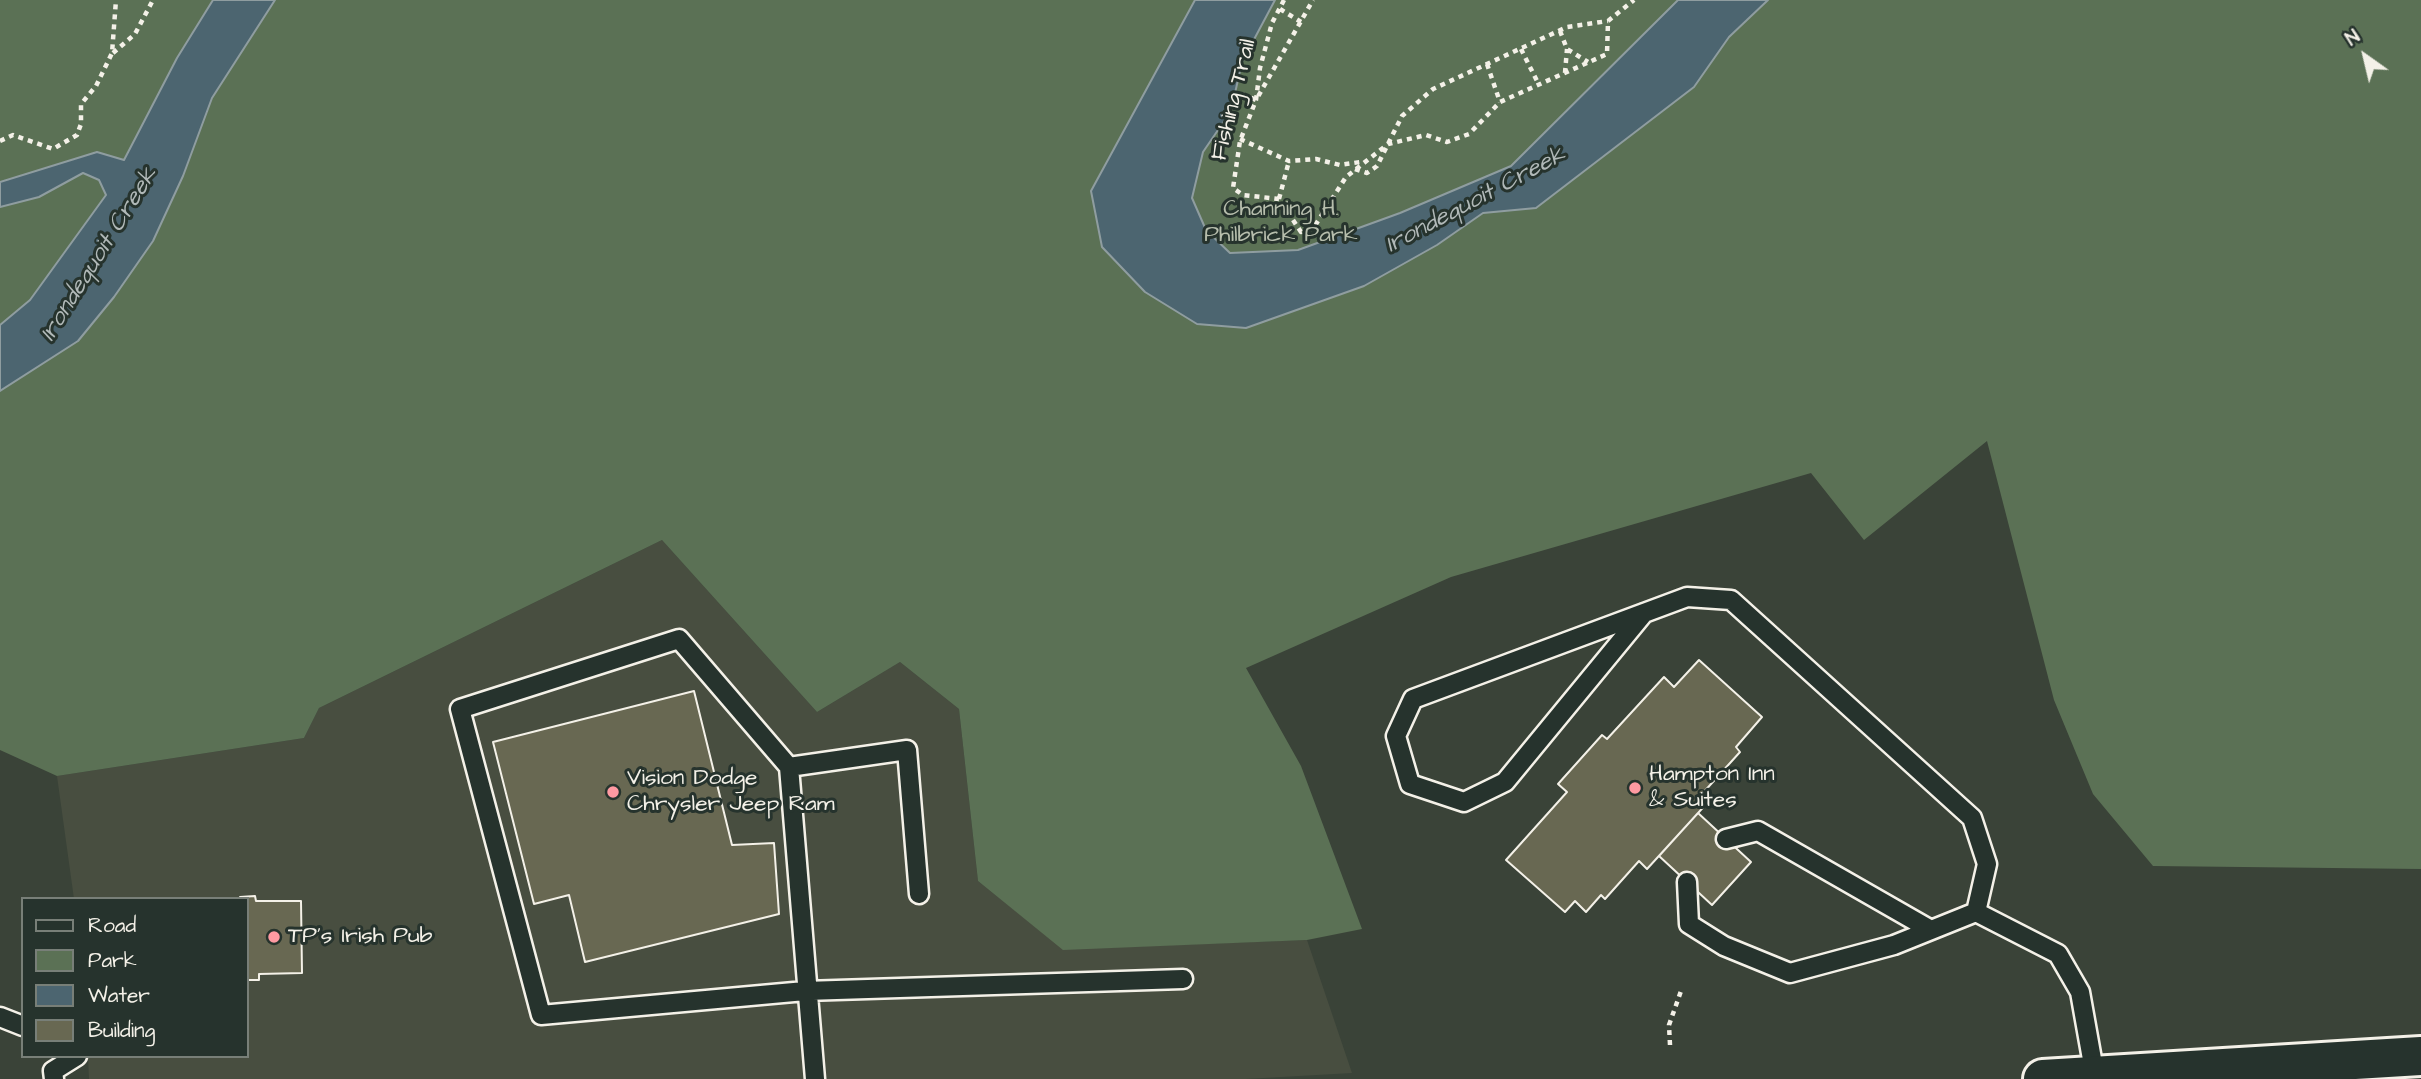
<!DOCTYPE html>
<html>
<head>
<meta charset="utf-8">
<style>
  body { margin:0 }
  #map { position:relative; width:2421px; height:1079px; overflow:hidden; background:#3a4338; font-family:"Architects Daughter",sans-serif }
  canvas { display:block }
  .legend { position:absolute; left:21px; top:897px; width:228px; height:161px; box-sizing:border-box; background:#26332d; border:2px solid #787f78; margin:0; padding:9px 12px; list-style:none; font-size:21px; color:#f4f1e8 }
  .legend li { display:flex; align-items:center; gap:14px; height:35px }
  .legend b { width:35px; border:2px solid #787f78 }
  .north { position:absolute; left:2330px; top:21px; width:70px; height:70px; -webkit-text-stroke:5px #26332d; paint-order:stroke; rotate:326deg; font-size:19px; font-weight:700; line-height:28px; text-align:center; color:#f4f1e8 }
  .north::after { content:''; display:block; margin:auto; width:24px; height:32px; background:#f4f1e8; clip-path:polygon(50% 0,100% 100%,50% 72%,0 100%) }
</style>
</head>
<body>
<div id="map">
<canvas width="2421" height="1079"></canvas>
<ul class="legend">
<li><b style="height:9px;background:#26332d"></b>Road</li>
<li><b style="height:19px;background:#5b7155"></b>Park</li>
<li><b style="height:19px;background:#4c6570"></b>Water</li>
<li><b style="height:19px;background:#686852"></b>Building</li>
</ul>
<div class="north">N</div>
</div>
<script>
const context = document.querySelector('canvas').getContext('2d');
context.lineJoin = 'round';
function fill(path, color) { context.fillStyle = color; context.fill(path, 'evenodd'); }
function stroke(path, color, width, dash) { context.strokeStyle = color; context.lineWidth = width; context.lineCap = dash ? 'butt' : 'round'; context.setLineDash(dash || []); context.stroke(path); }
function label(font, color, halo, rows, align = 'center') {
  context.font = font + ' "Architects Daughter",sans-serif'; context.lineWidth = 6; context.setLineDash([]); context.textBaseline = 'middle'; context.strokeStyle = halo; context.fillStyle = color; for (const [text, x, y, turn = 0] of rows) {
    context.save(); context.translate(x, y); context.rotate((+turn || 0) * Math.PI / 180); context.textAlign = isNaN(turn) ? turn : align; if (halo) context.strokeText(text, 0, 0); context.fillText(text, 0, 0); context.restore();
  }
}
const built = new Path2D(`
  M662,540L817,712L900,662L959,709L978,881L1063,949L1307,940L1352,1073L1246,1079H89L88,1056H247V899H74L57,776L304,738L319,708Z`);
const green = new Path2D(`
  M0,0H2421V869L2153,866L2093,794L2054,700L1987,441L1864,540L1811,473L1451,577L1246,668L1301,766L1362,929L1307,940L1063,950L978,881L959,709L900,662L817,712L662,540L319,708L304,738L57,776L0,750V202L32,199L73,162L0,182Z`);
const water = new Path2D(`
  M213,0H275L212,98L183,176L153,241L114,297L78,341L0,391V325L30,300L106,195L99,180L83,173L39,197L0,207V182L97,152L124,160L177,58Z
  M1195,0H1275L1242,62L1231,111L1203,152L1192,198L1206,230L1230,253L1298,250L1400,213L1511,166L1678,0H1768L1729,37L1694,87L1536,208L1483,213L1437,245L1364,286L1246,328L1197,324L1145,292L1102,247L1091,191Z`);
const building = new Path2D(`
  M1699,660L1762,717L1736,747L1740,752L1702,794L1709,801L1647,869L1639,861L1605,899L1601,895L1586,912L1575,901L1565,912L1506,860L1567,792L1558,784L1602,735L1607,739L1664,677L1674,687Z
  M694,691L732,845L774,843L779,914L585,962L569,895L534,904L493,742Z
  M1698,813L1751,862L1712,905L1659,856Z
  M255,896L256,901H301L302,973L259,974V980H247V899L240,897Z`);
const path = new Path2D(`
  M1284,0L1272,23L1260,68L1256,100L1240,141L1233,188L1243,195L1279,199L1301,232L1316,224L1346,177L1388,144L1426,135L1447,142L1469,134L1500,102L1607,54L1608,21L1634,0
  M1280,9L1301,22
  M1560,31L1567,49L1588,62
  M1521,49L1539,85
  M113,53L135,34L153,0
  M1487,64L1500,102
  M1565,73L1567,49
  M1242,94L1256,100L1313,0
  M1240,139L1289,161L1316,159L1340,165L1360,162
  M0,141L13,135L53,149L77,135L81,124V104L96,86L112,53L116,0
  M1355,169L1367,173L1377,166L1402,116L1433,89L1567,27L1608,21
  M1279,199L1289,161
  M1670,1045L1669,1025L1681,991`);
const service = new Path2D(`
  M1644,613L1505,782L1464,802L1410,784L1396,736L1413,699L1687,597L1731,600L1972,818L1987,864L1976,912
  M789,767L679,639L460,709L541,1015L805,991L1183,979
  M1726,839L1758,831L1931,930
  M1687,882L1689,924L1724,946L1790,973L1894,945L1976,912L2058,954L2080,992L2095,1076
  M0,1017L23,1026
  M54,1079L53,1071L77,1056
  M815,1079L789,767L907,750L919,894`);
const primary = new Path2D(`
  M2043,1079L2421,1056`);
const markers = [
  [1635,788,7,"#ff9aa2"],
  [613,792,7,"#ff9aa2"],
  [274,937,7,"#ff9aa2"]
];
const streetNames = [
  ["Fishing Trail",1235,100,-76]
];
const parkNames = [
  ["Channing H.",1281,210],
  ["Philbrick Park",1281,236]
];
const poiNames = [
  ["Hampton Inn",1649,775],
  ["& Suites",1649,801],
  ["Vision Dodge",627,779],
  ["Chrysler Jeep Ram",627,805],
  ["TP's Irish Pub",288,937]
];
const waterNames = [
  ["Irondequoit Creek",1476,201,-28],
  ["Irondequoit Creek",100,255,-58]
];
fill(built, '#484e40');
fill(green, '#5b7155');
fill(water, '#4c6570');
stroke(water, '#8f9da0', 2);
fill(building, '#686852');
stroke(building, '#f4f1e8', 2);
stroke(service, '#f4f1e8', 23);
stroke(primary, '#f4f1e8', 44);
stroke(path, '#f4f1e8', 4.5, [5, 5]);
stroke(service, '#26332d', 18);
stroke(primary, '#26332d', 38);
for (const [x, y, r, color] of markers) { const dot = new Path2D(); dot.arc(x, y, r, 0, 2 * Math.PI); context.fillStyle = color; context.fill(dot); stroke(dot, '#26332d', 2.5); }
label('23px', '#f4f1e8', '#26332d', streetNames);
label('23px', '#b7bead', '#26332d', parkNames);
label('23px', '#f4f1e8', '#26332d', poiNames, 'left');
label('italic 24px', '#b1b9b8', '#26332d', waterNames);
</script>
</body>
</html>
